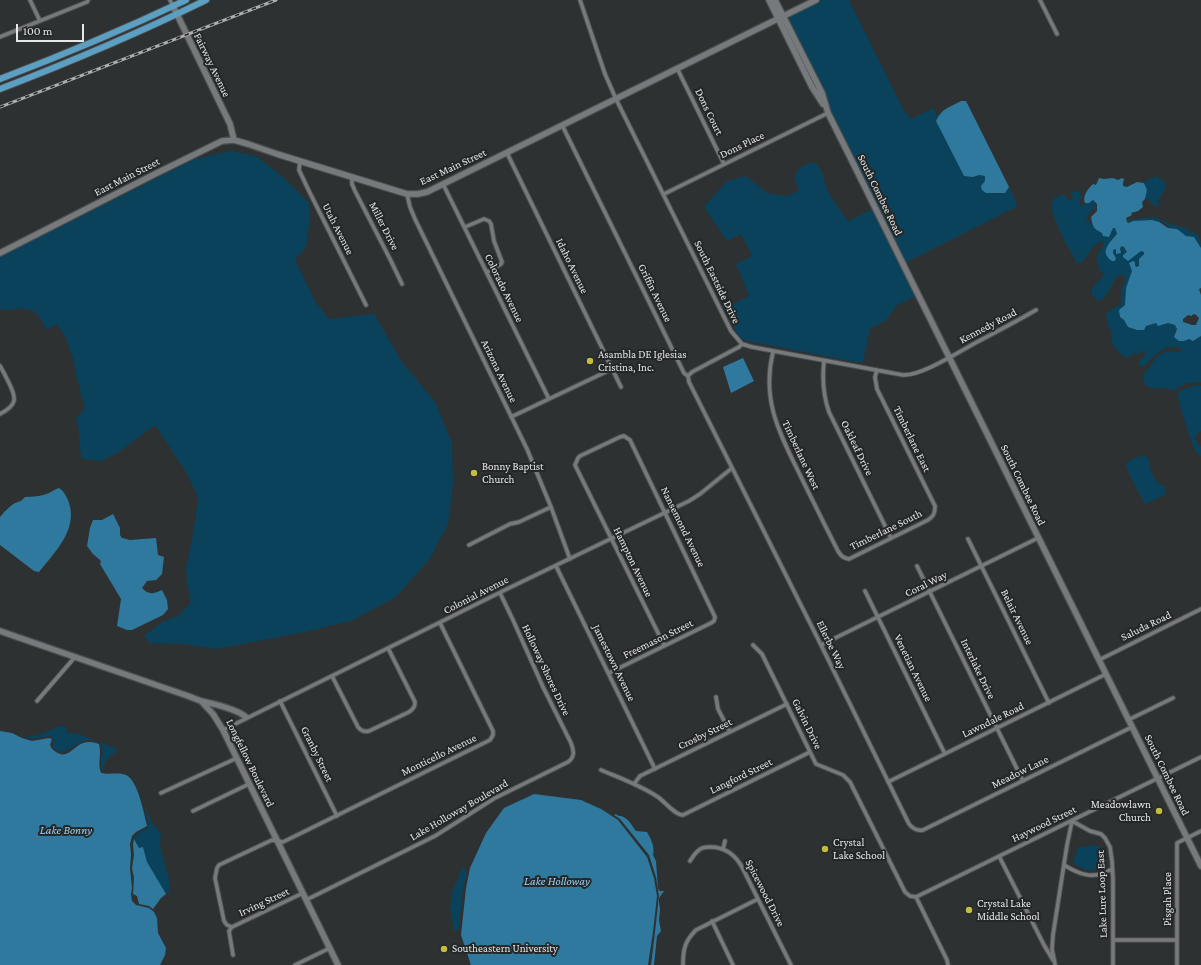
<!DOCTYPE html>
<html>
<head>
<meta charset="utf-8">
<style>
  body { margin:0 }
  #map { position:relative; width:1201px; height:965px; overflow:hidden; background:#2e3132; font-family:"Crimson Pro",serif }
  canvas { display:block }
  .scale { position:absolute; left:16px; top:24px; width:68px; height:18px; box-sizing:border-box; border:2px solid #e5e7e8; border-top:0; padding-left:5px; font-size:12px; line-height:14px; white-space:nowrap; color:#e5e7e8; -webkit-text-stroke:3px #242728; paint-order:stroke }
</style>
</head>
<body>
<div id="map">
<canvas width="1201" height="965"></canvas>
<div class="scale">100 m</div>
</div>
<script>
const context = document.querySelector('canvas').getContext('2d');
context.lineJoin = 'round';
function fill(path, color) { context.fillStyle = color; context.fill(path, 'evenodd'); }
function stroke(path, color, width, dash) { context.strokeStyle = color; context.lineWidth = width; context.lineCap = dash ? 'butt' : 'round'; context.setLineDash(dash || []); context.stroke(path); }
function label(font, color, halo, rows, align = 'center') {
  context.font = font + ' "Crimson Pro",serif'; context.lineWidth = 4; context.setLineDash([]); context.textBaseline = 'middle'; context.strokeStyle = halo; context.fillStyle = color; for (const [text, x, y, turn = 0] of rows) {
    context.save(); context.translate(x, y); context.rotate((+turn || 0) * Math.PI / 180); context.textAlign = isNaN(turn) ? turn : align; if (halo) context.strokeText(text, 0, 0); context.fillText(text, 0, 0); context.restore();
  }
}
const green = new Path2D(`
  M822,0H849L905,113L908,114L911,119L933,108L938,117L936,121L973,177L979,175L985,176V181L994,194L1005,193L1009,187L1018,205H1016V207L905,263L830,112L787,17Z
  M231,151L256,156L283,177L309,203L310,220L306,247L295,260L315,301L329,319L374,314L402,362L435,402L452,443L453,484L448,524L429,560L396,597L353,620L305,632L217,649L182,644L150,643L144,636L162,622L178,616L191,602L187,584L186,568L194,529L198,497L186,472L155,425L119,452L101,461L82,459C78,446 81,431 76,418L85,409L76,375L73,358L65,336L57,324L46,330C39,314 35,307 16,309C10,309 5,311 0,309V257L195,159Z
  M813,162C825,169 823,180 828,192C834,202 841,211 848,221L873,209L916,296L897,305L885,321L870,329L863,362H855L743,340L738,336L725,308L749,296L736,264L752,256L741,234L727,241L704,207L727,181L746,176L767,193L786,196L799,191L794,176L802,166Z
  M1156,176L1165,182L1166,188L1158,200L1159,204L1157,207L1152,204L1148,199L1145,198L1147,190L1144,183C1147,179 1152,179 1156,176Z
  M1071,190L1074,192L1079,191L1082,197L1079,199L1080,203L1082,208L1083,205L1086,202L1089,203L1092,200C1096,202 1096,206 1096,209L1091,210L1089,213L1088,217L1085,219L1088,220C1092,227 1100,230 1104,236H1109L1113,228L1115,227L1117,234C1112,240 1107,245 1106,253L1111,261L1115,256L1113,253V249L1115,248L1117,254L1122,253L1120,248L1122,246L1124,247L1127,252L1123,255L1124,258L1128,260L1141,250L1144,252L1139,266L1136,267L1135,265L1132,269L1131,277L1126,288L1125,305L1122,307L1120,317L1136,330H1144L1146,326L1156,323L1157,325L1168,323L1177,326V329L1174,334L1193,341L1201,336V382L1186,383L1173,391L1170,390L1167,388C1160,388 1145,391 1144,381C1143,379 1144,377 1143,374C1157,361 1156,348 1179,352L1182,349C1166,341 1155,355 1144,366L1141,367L1139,363L1140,359L1145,357L1144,350L1139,354L1134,353L1131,356L1125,357C1116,351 1109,343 1112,332L1108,326L1106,315C1111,310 1114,306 1121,305C1120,296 1121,288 1126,279L1121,274C1110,280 1112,296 1098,301L1092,295L1091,289L1104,275L1098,268L1099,266C1093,252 1100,254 1104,243L1101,241C1099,243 1095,245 1093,247C1088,252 1086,263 1077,263L1062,236L1056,222L1051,207L1054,198L1064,194L1065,195L1067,199L1070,200L1073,197Z
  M1153,217L1157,218L1173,225L1187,228L1190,233L1195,232C1200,237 1201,241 1201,248L1194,237L1186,236L1177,229L1169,227L1162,221L1159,222L1152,220L1129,222L1128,221L1129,219V220C1137,218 1145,218 1153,217Z
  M1197,385L1201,386V431L1195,436V440L1198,442V445L1201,446V456C1199,455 1198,454 1196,452C1193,447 1176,397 1178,394C1181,388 1191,387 1197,385Z
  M1143,455L1149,459C1149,471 1154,482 1165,487V495L1145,504L1132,480L1126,466L1128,461Z
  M60,726H64L66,728L67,733L79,734L110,746L111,748L115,746L116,752L106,760L103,769L104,771H103C102,769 101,767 101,765C100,758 105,751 101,744C100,742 98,742 96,741C78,735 68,758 56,750C51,746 53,744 54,739L50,736L32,739L21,736C35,738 47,732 60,726Z
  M139,791L151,821L161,834L160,846L170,883L169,892L166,894L147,862L143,847L139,848L134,839L137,834L149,827L144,802Z
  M1093,845C1117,847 1100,887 1073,862L1078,848Z
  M463,866L467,873L463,888L459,929L454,931L450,909L452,892Z`);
const water = new Path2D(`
  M961,101H966L1009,187L1005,193H986L982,190L981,186L985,181V176L979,175L973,177L964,176L936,121C942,108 949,108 961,101Z
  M1099,178L1104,179L1113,178L1118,180L1122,178L1124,179L1123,183V186L1127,187L1137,182L1144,183L1147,190L1145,199L1142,202L1143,207L1138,211L1131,213L1132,215L1126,218L1127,222L1129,223L1133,221L1152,220L1159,222L1168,228L1177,229L1186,236L1194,237L1201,248V288L1199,289L1201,295V336L1193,341L1189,339L1184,341H1179L1174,337L1177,329L1175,325L1168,323L1158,326L1156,323L1146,326L1144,330H1137L1128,327L1124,320L1120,317L1119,310L1125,305L1126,288L1132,271L1129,263L1133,261L1135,262V265L1136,267L1139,266V259L1144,254V252L1141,251L1128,261L1123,257V255L1127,252L1124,247L1122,246L1120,248L1121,253L1116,254V249L1113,250V253L1116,258L1115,261H1112C1110,260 1108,258 1107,256C1102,249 1113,239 1117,234L1115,228H1113L1109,237L1103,236L1102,233C1094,229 1093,228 1091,217L1097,211V204L1093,200L1089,203H1085C1082,196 1088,189 1093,184L1096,185ZM1195,314L1199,318L1196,325H1192L1183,322V319L1188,315L1192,316V315Z
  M743,358L754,381L731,393L723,367Z
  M59,488C64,491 67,497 69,503C78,530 54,553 39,572L34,571L0,545V517C6,510 12,503 21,501L25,497C33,497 42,496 49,493C53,491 55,489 59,488Z
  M113,514L120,528V535L122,538L130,540L156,538L158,555L164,557L162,574L156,580L147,581L142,588C148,595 154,594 162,590L167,600L168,609L163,615L132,630H127L117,626L121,599L100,564L101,561L93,554L87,546L90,528L93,520H102Z
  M0,731L12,733L22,738L32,741L49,738L52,739L50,745C51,748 53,750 56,752C67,760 74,746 83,743C89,741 94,742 99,744C102,756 97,762 101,773C109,775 118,772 126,775C138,780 144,814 147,826L136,832L132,836L130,844L131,854L130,868L132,888L131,894L132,901L136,905L149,908L154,912L157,918L158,933L166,948L165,955L160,965H0Z
  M534,794L581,800L601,809L618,820L647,857L654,878L657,896L653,932L648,965H471L461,935L466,888L470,868L486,833L504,808Z
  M616,814C619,817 621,815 625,818C630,821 632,826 636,831L647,832C651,839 655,847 653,855L656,861L658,889L660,891H664L659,898V902L660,909L659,920L661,931L657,936L654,965H651L655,932L659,896L656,877L649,855L620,819L614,815Z
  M134,839L139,848L143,847L147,862L166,894L161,898L153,909L149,906L139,904L137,896L133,894L134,878L132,868L134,855L133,844Z`);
const street = new Path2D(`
  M30,0L40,21
  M170,0L173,6
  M580,0L605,74L616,99L731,331L742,344L752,347L903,375C922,376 960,351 979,341C998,331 1017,321 1036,310
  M1040,0L1057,34
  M0,37L87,2L88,0
  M677,68L724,164
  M562,125L684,373L688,376L689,382L821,645L909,824C913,829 917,831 923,830L1132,727
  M507,153L606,356L621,387
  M300,161L299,170L309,191L366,305
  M352,177V184L355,191L390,259L402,284
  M443,184L549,399
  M407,194L410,207L415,219L527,449L551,507L570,559
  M664,194L828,113
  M465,227L484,219L489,221L491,224L494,241L502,262L501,264L487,272
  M773,352C761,401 780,434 801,477C813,501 825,526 838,551C841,556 843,558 849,559L928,520C934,516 935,513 935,506L877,389L875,377L877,370
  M824,361C822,380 823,395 829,412L891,538
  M0,366C3,371 6,377 9,383C17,399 17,405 0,414
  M688,376L692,372L739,347L742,344
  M511,417L612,369
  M968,539L1049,703
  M469,545L510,524L519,522L551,507
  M556,566L655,769
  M917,566L1023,781
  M865,591L945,754
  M753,645L762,654L816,764L843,775L850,782L905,892L910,896L916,897
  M821,645L1038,538
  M1099,660L1201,609
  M609,673L711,623L714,621L715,617L630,440L624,436L620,437L580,456L578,458L575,465L664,645
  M332,676L358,727C361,731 365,732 369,731L409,712C413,709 415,707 415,702L388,648
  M716,697L718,709L730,732
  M37,701L75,657
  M280,701L337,816
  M1128,720L1173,698
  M223,730L509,588L689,501L700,494L732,468
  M601,770C620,778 640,785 658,797C665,802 675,815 683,815L810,752
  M888,782L1106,674
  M634,784L640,776L787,704
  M161,793L237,758
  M193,811L249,784
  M723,849L725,841
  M999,856L1044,945L1053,960
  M690,861C692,858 695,853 698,851C701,847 706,847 710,847C726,847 736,855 743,869L791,965
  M1064,865C1080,875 1094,880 1112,869
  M916,897L1201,757
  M916,897L947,960L948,965
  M306,900L435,836L495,798L568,762C575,757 574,751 571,743L543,687L513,620L500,593
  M712,921L733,965
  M232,927L227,925L224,921L215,878L217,868L219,865L272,840L283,842L490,740L493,735V731L440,623
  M232,927L303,893
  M232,927L229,931L233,955
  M1113,940H1177
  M1055,964L1052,949L1053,935L1067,845L1072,821L1090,831L1101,834L1105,838L1110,847L1112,861L1113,878V965
  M295,965L330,948
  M683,965C683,949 685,941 696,930L758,899
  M1177,965V843L1201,831`);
const secondary = new Path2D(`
  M769,0L812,87L823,104
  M775,0L822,93L828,113L854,165L1201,866
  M173,6L230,124L234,140
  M0,253L155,174L222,141L234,140L248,144L277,154L407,194H418L427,192L816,0
  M0,631L188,696L201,701L213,714L223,730L338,965
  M201,701C214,704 237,709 246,717`);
const primary = new Path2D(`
  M0,79C63,55 125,29 186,0
  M0,89C70,62 139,33 206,0`);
const rail = new Path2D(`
  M0,107L276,0`);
const markers = [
  [590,361,4,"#c2bd3f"],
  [474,473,4,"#c2bd3f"],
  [1159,811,4,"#c2bd3f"],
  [825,849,4,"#c2bd3f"],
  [969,910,4,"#c2bd3f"],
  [444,949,4,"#c2bd3f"]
];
const streetNames = [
  ["Fairway Avenue",212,65,64],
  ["Dons Court",709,112,64],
  ["Dons Place",742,145,-26],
  ["East Main Street",453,167,-25],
  ["East Main Street",127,177,-27],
  ["South Combee Road",880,195,64],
  ["Miller Drive",384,226,63],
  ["Utah Avenue",338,229,63],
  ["Idaho Avenue",572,266,64],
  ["South Eastside Drive",717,282,64],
  ["Colorado Avenue",504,288,64],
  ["Griffin Avenue",655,293,64],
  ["Kennedy Road",988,326,-28],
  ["Arizona Avenue",499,371,64],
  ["Timberlane East",912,439,64],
  ["Oakleaf Drive",857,448,64],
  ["Timberlane West",801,455,65],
  ["South Combee Road",1023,485,64],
  ["Nansemond Avenue",683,527,64],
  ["Timberlane South",886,530,-26],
  ["Hampton Avenue",633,562,64],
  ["Coral Way",926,584,-26],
  ["Colonial Avenue",476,595,-27],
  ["Belair Avenue",1017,617,64],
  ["Saluda Road",1146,626,-26],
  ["Freemason Street",658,639,-26],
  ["Ellerbe Way",831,645,64],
  ["Jamestown Avenue",614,663,64],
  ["Venetian Avenue",913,668,64],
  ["Interlake Drive",978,669,64],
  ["Holloway Shores Drive",546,670,65],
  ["Lawndale Road",993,720,-26],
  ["Galvin Drive",807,724,64],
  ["Crosby Street",705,734,-26],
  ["Granby Street",317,754,64],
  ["Monticello Avenue",439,755,-26],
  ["Longfellow Boulevard",250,763,64],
  ["Meadow Lane",1020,772,-26],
  ["South Combee Road",1167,775,64],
  ["Langford Street",741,776,-26],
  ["Lake Holloway Boulevard",459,810,-30],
  ["Haywood Street",1044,824,-26],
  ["Spicewood Drive",765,893,63],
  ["Lake Lure Loop East",1102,894,-92],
  ["Pisgah Place",1168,899,-90],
  ["Irving Street",264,902,-25]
];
const poiNames = [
  ["Asambla DE Iglesias",598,355],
  ["Cristina, Inc.",598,368],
  ["Bonny Baptist",482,467],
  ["Church",482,480],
  ["Meadowlawn",1151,805,"right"],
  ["Church",1151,818,"right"],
  ["Crystal",833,843],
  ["Lake School",833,856],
  ["Crystal Lake",977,904],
  ["Middle School",977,917],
  ["Southeastern University",452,949]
];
const waterNames = [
  ["Lake Bonny",66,830],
  ["Lake Holloway",557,881]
];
fill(green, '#0a425b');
fill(water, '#30799e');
stroke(street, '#4c4e50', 5.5);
stroke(secondary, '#4c4e50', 8);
stroke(primary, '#4c4e50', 8);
stroke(street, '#777a7c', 3.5);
stroke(secondary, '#777a7c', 5.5);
stroke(primary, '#5b9fc2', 6);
stroke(rail, '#abadae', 3);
stroke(rail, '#242728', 1.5, [4.5]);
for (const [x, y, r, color] of markers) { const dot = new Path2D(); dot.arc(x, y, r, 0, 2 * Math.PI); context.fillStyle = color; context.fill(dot); stroke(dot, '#242728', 1.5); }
label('11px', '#e5e7e8', '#242728', streetNames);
label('11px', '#e5e7e8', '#242728', poiNames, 'left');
label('italic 12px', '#9bd2f3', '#242728', waterNames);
</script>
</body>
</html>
